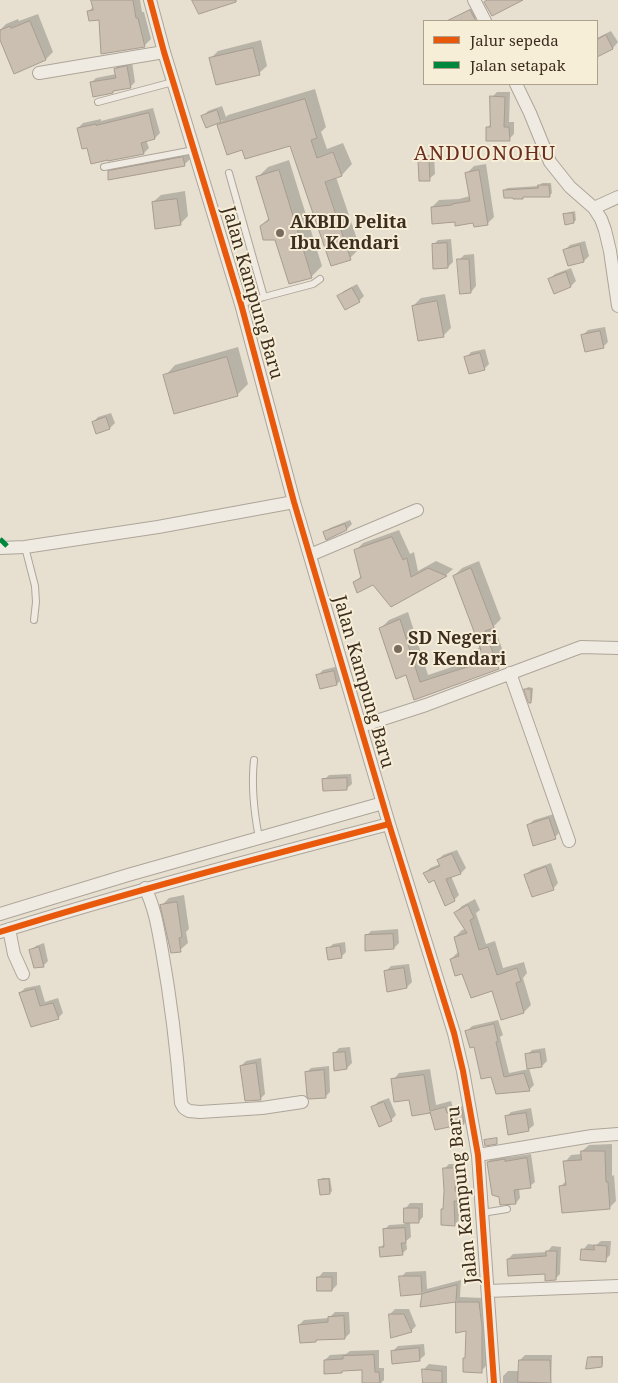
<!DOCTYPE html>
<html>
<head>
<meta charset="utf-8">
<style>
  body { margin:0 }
  #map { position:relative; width:618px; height:1383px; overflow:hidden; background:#e7e0d1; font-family:"Noto Serif",serif }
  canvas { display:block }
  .legend { position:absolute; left:423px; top:20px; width:175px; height:65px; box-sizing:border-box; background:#f7eed8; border:1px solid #ada18e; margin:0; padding:6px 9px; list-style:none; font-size:15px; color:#3d2e20 }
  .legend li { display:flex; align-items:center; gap:10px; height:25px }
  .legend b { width:25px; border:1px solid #ada18e }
</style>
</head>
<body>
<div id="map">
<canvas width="618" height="1383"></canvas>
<ul class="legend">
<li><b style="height:6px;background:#e8590c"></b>Jalur sepeda</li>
<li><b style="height:6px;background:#00873e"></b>Jalan setapak</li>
</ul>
</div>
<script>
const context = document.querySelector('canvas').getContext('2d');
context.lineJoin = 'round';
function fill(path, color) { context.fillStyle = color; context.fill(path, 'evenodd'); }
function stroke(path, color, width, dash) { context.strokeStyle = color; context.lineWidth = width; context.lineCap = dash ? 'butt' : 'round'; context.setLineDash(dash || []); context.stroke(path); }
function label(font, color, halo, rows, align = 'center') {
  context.font = font + ' "Noto Serif",serif'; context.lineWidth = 4; context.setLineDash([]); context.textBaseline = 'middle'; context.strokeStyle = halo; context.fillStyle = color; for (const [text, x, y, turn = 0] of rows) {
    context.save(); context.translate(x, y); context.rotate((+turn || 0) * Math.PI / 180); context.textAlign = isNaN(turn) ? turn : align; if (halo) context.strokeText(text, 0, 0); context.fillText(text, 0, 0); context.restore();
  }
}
const shadow = new Path2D(`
  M93,0H140L142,12H144L151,39L144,46L89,11L94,6Z
  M472,8L477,17L475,19L470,21H459L457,17L459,15Z
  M38,14L53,52L46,59L0,37V30L6,24L18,19L19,21Z
  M611,31L618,42L613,48L597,56V38Z
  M261,40L267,66L259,73L211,58L218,51Z
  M132,62L135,82L130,87L115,90L113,92L91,83L96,78L116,74L115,69L120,64Z
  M315,89L326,127L321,132L327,149L343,143L352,164L342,175L336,177L360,248L350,258L291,144L243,148L218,125L223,120L207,126L203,116L208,111L222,106L226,117L228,115Z
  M497,92H510L509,122H514V134L509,139L487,128L491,124L492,97Z
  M153,108L160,133L155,138L146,140L149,148L144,153L88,147L78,128L83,123L101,119V121Z
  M190,150L192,157L184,165L109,172L117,164Z
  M424,155H434L435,174L429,179L419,160Z
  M289,160L322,266L311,277L276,239L261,226L269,218L258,177L268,167Z
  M486,164L494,217L487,224L456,221L432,207L439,200L459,199L470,196L467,173L474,166Z
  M542,183H551L552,193L549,196L505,190L507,188L539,186Z
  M185,191L188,216L180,224L153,202L161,195Z
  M575,211L576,220L574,222L565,215L567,213Z
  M451,239L453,262L448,267L433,245L438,240Z
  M585,241L589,256L584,261L569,265L565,250L570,245Z
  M474,254L476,286L471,292L459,260L464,255Z
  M571,268L576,281L571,286L555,292L550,279L555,274Z
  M357,284L364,296L359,301L339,296L344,291Z
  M445,294L451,328L443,336L413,306L421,298Z
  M605,327L608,342L603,347L583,335L588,330Z
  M238,347L248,384L237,395L165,376L175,365Z
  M485,349L489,364L484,369L466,358L471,352Z
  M111,413L115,423L110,428L97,432L93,422L98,417Z
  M350,520L352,524L347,529L324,533L330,528Z
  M399,530L410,554L414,552L418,571L436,561L453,569L446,575L392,605L373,583L355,582L362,575L356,550L363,543Z
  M479,561L501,619L494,626L506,660L498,668L415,699L407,674L381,628L389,620L408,612L428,675L473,660L471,654L481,646L454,576L462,568Z
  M339,666L342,679L337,684L318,675L323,670Z
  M528,687L533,688L532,700L530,702L526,689Z
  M351,774L352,784L346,789L324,780L329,775Z
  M554,814L560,832L555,837L528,825L534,820Z
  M457,850L466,868L461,873L451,876L459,895L454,900L435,879L425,873L430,868L440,864L438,860L443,855Z
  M551,863L558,883L553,889L526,875L531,870Z
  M184,895L189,929L186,932L188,943L180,950L162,905L169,898Z
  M475,899L480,910L476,913L486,944L495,941L503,968L524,962L527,973L523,978L531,1005L524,1012L502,1018L493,989L463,972L451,959L458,952L455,937L462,930L466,929L455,913L462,906Z
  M398,929L399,943L394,948L366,936L371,931Z
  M345,942L346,952L341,957L328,949L333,944Z
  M44,943L48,961L43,966L30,951L36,946Z
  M409,964L412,982L407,987L385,972L391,966Z
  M40,985L45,1002L58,998L63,1013L58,1018L20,993L25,988Z
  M498,1020L503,1035L500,1037L509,1073L529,1069L527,1055L532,1050L545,1048L547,1061L542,1066L529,1068L534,1085L529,1090L492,1075L467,1031L472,1026Z
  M350,1047L352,1063L347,1068L334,1054L339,1048Z
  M261,1058L265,1094L260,1099L241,1066L246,1061Z
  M329,1066L330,1092L325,1097L306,1073L311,1068Z
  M430,1069L436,1105L451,1101L453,1108L468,1105L470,1116L464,1123L436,1128L431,1111L429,1112L410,1098L393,1080L399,1073Z
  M389,1098L396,1115L391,1120L373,1107L378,1102Z
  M531,1108L534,1125L528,1130L506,1117L511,1112Z
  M612,1144V1176L614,1175L616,1201L609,1208L561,1186L567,1180L565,1162L571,1155L582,1154V1151L589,1145Z
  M531,1154L535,1182L530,1186L519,1188L520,1198L516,1203L488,1162L493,1157L509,1155V1157Z
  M449,1164H461L460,1186H469V1195L463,1200H458L459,1220L454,1225L442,1209L444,1207V1169Z
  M322,1178H330L332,1191L330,1193L319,1181Z
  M410,1203H423V1217L418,1222H410L411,1237L406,1241L407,1249L402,1254L381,1247L385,1243L384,1230L389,1225L405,1224V1209Z
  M601,1241H611L610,1255L605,1260L583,1250L588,1244L596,1245Z
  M552,1246L561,1247L560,1274L555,1279L546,1273L508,1259L513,1254L547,1252Z
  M426,1271L427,1289L461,1280L460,1297L483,1298L486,1342V1366L481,1371L465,1358L467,1356L468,1330L457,1331V1300L422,1306L423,1292L403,1295L401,1277L406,1272Z
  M323,1272H337V1285L332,1290L318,1278Z
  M395,1309H409L416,1326L411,1331L390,1314Z
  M335,1312H349L350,1333L345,1338L317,1339L316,1340L299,1325L304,1320L329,1318Z
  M424,1344L425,1355L419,1360L393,1351L398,1346Z
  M379,1350V1368H384V1380L381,1383H364L363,1369H344L342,1372L325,1360L330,1355L346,1354L350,1351Z
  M525,1355H552L551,1383H503V1376L508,1371H520V1360Z
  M591,1356H603V1364L601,1366L589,1358Z
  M429,1364L447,1366V1383H424V1369Z`);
const building = new Path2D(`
  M91,0H133L136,18H138L145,47L101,54L99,20L89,21L87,11L93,10Z
  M192,0H236V2L199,14Z
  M488,0H523L492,16L484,2Z
  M470,10L476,21H447Z
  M30,21L46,60L14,74L0,40V30L10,26L11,28Z
  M606,35L613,49L597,57V40Z
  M253,48L260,75L216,85L209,58Z
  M127,66L131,88L113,91V93L93,97L90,82L116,78L114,69Z
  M490,96L505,97L504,127H509L510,141H486V127H490Z
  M305,99L317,138L311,140L317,158L333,152L342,176L325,182L351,260L331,266L290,146L245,159L242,150L227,155L217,125Z
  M217,110L221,122L206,128L201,116Z
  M149,113L155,139L141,143L144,154L108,161V160L91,164L87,148L82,149L77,128L96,124V125Z
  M183,157L185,166L108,180V171Z
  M429,159L430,181H419L418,160Z
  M279,170L312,278L289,284L275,240H263L260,226L269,220L256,177Z
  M479,170L488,225L474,227L473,223L455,226V222L432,224L431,207L452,205V204L470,201L465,173Z
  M538,185H549L550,197H523V199H513V198H504L503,190L538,188Z
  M177,199L181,225L155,229L152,202Z
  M573,213L574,223L565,225L563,214Z
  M447,243L448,268L433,269L432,244Z
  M580,245L584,262L568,266L563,250Z
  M457,259H469L471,293L460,294Z
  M566,272L571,287L554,294L548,279Z
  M352,288L360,302L345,310L337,296Z
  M437,301L444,337L418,341L412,306Z
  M600,331L604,348L585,352L581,335Z
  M480,353L485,370L469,374L464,357Z
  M227,357L238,396L174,414L163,375Z
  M106,417L110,429L96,434L92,422Z
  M345,524L347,530L326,540L323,532Z
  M392,537L403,560L407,558L411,577L428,568L447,576L391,607L373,585L357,593L353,582L361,578L354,550Z
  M471,568L494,628L485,631L499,669L414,700L406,675L396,679L379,628L400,619L420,682L473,665L470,654L481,650L453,576Z
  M334,671L337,685L320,689L316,675Z
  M524,689H531V703H529Z
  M347,778V790L323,791L322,779Z
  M549,818L556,839L533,846L527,825Z
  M452,854L461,874L446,879L455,901L445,906L434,880L429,883L423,873L440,866L437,860Z
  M546,867L554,890L532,897L524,875Z
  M177,902L182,937L179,938L181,952L171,953L160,905Z
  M468,905L474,918L470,920L479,950L488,947L497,975L517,968L521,981L516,983L524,1013L501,1020L492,991L471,998L462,974L455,976L450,959L459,956L454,937L467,933L454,913Z
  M393,934L394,949L365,951V935Z
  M340,946L342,958L328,960L326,948Z
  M39,947L44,967L34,968L29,950Z
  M404,968L407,988L387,992L384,971Z
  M35,989L40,1006L53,1003L59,1019L31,1027L19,993Z
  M494,1024L498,1041L496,1042L504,1077L524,1073L530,1091L496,1094L491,1077L481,1079L474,1047L470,1048L465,1031Z
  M345,1052L347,1069L334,1071L333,1053Z
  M540,1052L542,1067L527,1069L525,1054Z
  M256,1063L261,1100L245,1101L240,1066Z
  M324,1070L326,1098L309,1099L307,1096L305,1072Z
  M424,1075L430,1111L445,1107L447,1113L462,1110L464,1124L435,1130L430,1112V1113L412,1116L409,1100L394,1102L391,1079Z
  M384,1102L392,1121L379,1127L371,1107Z
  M526,1113L529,1131L508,1135L505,1116Z
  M497,1138V1144L485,1146L484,1140Z
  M581,1151H605L606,1182H608L610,1209L562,1213L559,1186L566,1185L563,1161L581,1160Z
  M527,1158L531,1188L514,1190L516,1204L500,1205L499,1197L492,1195L487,1162L505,1159V1161Z
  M443,1168H456L455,1191H464V1201H454L455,1226L441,1225V1209H443L444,1191Z
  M329,1179L330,1194L320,1195L318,1180Z
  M404,1208H419V1223H404Z
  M405,1228L406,1243H401L403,1255L380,1257L379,1247H384L383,1229Z
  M594,1245L607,1246L606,1262L580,1260L581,1249L594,1250Z
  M546,1251H557L556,1280L545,1281V1274L508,1276L507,1259L546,1256Z
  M399,1276H421L422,1294L401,1296Z
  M317,1277H332V1291H317Z
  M457,1285L456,1302L420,1307L422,1294Z
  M456,1302H479L482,1327V1373L463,1372V1358H465L466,1331L456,1333Z
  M389,1314H404L412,1332L391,1338Z
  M344,1316L345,1339L316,1340V1342L300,1343L298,1325L328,1322V1317Z
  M419,1348L420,1361L392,1364L391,1351Z
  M374,1355L375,1372H379L380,1383H362V1370L342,1371V1373L324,1374V1360L343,1359V1356Z
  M588,1357H602V1367L586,1369Z
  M519,1360H550L551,1383L518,1382Z
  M422,1369L442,1371V1383H423Z`);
const service = new Path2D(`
  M98,102L173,82
  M104,167L194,150
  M229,173L264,297L241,304
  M264,297L313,284L320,279
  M25,547L35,586L36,602L34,620
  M254,760C251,787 254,812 259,838
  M482,1213L507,1209`);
const minor = new Path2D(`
  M150,0L164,52L241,304L294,502L389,824L454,1033L463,1071L478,1155L494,1383
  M474,0L485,21
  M39,73L164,52
  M516,84L530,113L550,162L570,187L594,208L601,219L605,230L610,251L618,306
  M594,208L618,197
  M0,548L25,547L158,527L294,502
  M310,555L417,510
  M510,673L569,841
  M361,726L426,705L581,647L618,648
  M145,888C155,908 158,929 162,951C171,1001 177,1052 181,1103L184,1108L189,1111L200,1112L262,1108L302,1102
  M0,914L128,875L383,803
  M9,929L14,954L23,974
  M0,932C129,892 259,858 389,824
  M478,1155L592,1136L618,1134
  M488,1291L618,1286`);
const quiet = new Path2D(`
  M0,539L9,548`);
const cycleway = new Path2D(`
  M150,0L164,52L241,304L294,502L389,824L454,1033L463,1071L478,1155L494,1383
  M0,932C129,892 259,858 389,824`);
const markers = [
  [280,233,5,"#786c5e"],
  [398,649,5,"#786c5e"]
];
const poiNames = [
  ["AKBID Pelita",290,223],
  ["Ibu Kendari",290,244],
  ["SD Negeri",408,639],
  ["78 Kendari",408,660]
];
const streetNames = [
  ["Jalan Kampung Baru",252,293,74],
  ["Jalan Kampung Baru",363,682,74],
  ["Jalan Kampung Baru",463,1195,-96]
];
const quarterNames = [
  ["ANDUONOHU",485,154]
];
fill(shadow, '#0003');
fill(building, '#cbbfb2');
stroke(building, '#a89c90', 1);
stroke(service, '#ada599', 8);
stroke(minor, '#ada599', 14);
stroke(service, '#efebe3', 6);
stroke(minor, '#efebe3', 12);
stroke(quiet, '#00873e', 5, [10, 5]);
stroke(cycleway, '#e8590c', 6);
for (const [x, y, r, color] of markers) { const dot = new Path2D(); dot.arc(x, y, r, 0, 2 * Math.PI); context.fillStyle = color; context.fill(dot); stroke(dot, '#f7eed8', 2); }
label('bold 18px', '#3d2e20', '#f7eed8', poiNames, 'left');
label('18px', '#3d2e20', '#f7eed8', streetNames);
context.letterSpacing = '1px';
label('20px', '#6b2e1e', '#f7eed8', quarterNames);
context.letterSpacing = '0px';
</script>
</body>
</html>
